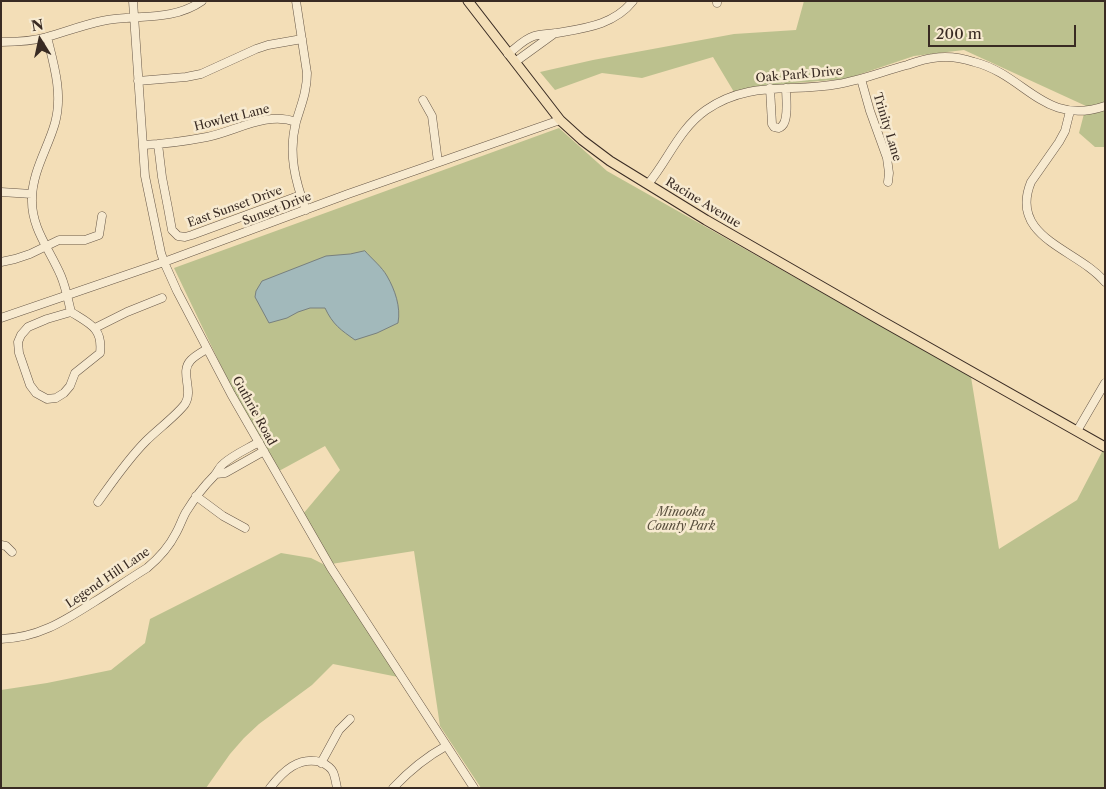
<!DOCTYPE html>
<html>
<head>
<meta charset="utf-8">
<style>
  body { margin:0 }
  #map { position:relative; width:1106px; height:789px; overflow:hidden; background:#f3deb7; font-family:"Libre Caslon Text",serif }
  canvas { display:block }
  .frame { position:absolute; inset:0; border:2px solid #392b23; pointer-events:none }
  .north { position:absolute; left:15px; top:15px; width:50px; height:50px; -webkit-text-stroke:4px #f7ead0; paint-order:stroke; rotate:350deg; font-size:14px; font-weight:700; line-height:20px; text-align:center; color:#392b23 }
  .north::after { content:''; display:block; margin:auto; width:18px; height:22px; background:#392b23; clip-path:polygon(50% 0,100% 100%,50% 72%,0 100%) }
  .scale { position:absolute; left:928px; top:25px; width:148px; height:22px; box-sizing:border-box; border:2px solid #392b23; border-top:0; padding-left:6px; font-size:15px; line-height:18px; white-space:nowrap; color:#392b23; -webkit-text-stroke:4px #f7ead0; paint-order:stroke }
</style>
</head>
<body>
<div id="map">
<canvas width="1106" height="789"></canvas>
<div class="frame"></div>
<div class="north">N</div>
<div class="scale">200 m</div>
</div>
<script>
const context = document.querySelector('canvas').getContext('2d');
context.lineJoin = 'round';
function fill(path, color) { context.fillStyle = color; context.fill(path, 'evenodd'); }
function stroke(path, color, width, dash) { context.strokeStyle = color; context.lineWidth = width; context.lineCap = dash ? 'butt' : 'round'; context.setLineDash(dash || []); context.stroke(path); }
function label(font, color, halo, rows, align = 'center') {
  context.font = font + ' "Libre Caslon Text",serif'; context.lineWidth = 5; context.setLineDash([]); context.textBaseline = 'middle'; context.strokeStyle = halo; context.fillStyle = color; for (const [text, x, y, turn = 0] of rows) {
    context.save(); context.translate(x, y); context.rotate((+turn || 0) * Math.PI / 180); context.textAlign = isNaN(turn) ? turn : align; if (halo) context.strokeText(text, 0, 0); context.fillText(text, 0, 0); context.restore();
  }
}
const green = new Path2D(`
  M804,1H1105V147H1095L1079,133L1086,106L964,50L914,56L846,79L795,83L734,92L713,57L642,78L602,73L555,90L540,72L593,60L734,34L796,30Z
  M559,128L607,171L971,377L999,549L1077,500L1103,450L1105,451V788H481L440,726L414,551L331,564L303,514L340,470L325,446L279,471L233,391L174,268Z
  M281,553L311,558L325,565L398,677L333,664L312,685L259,724L244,738L230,754L206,788H1V690L47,683L111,670L145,643L150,619Z`);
const water = new Path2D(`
  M365,251C372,259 382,267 387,276C395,290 401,307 398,323L377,333L355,340C341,330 333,325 325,308H310L298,312L287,318L269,323L255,297L256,291L262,281L326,256L350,254Z`);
const minor = new Path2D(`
  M133,1L145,176L161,253L164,262L177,291L231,394L331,568L474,788
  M296,1L307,73C307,92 301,105 296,122C288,153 295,181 306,210
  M717,1V3
  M47,37C54,65 63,94 55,123C48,148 32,172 32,199C31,228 50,250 61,276C66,288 68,300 71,312C90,324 103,328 100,353L75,373L70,386L64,393L56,398L47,399L36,393L30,385L19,353L18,342L21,335L28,327L47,319L71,312
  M1,42C16,42 33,41 47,37C65,32 83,25 102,21C136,14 172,22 202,1
  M508,54C516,48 524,39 534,36C541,34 549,34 557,33C585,28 614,25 633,1
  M515,62L555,33
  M861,79L870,111L887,158L889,173L888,182
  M138,81L186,77L201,74L256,49L268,45L302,39
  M770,88L772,124L774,127C778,128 779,129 782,126C789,120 786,96 786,88
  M423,100L432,116L438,162
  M1070,111L1065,131L1059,142L1031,182C1008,238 1078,249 1105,282
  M158,144L162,177L168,208L172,230L178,236L185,237L192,235L301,195
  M143,145C164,144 186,141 207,137C236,131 267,111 296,122
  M648,184C668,160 679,129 706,110C749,80 790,93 838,84C862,80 884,71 907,65C916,62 924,59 933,58C946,56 962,58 974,62C1026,75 1044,127 1105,106
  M1,192L32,194
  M1,262L15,259L30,254L59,240H85L99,235L102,216
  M1,318L164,262L348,194L560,120
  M95,328L127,312L162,298
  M1077,431L1105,383
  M216,474L225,473L264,451
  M196,496L223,516L245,528
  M98,502C113,481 128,459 146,441C157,430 177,415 185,404C194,389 179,372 191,360C196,355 202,352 207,349
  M1,545L6,546L12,552
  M1,639C38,638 64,621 94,602C112,591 129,579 147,568C159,558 169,547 176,533C180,526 182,519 186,512C194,499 203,487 214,476C218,472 219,467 223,464C233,455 247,449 259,442
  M321,763L339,730L350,719
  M270,788C283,771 299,756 321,762C325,764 331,767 333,772C335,776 336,783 337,788
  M393,788C409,771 426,757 446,746`);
const major = new Path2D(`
  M468,1L560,120L582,140L610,161L706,220L880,320L1105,447`);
const streetNames = [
  ["Oak Park Drive",799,75,-5],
  ["Howlett Lane",232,118,-14],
  ["Trinity Lane",887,127,73],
  ["Racine Avenue",703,203,31],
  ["East Sunset Drive",235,207,-20],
  ["Sunset Drive",277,209,-21],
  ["Guthrie Road",254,411,61],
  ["Legend Hill Lane",108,578,-34]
];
const parkNames = [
  ["Minooka",681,513],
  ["County Park",681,527]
];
fill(green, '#bcc18e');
fill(water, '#a2b9bb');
stroke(water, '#78807e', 1);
stroke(minor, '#685848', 9);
stroke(major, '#392b23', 11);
stroke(minor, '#f7ead0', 8);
stroke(major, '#f3deb7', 9);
label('12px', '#392b23', '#f7ead0', streetNames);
label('italic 12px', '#5a503e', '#f7ead0', parkNames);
</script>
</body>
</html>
